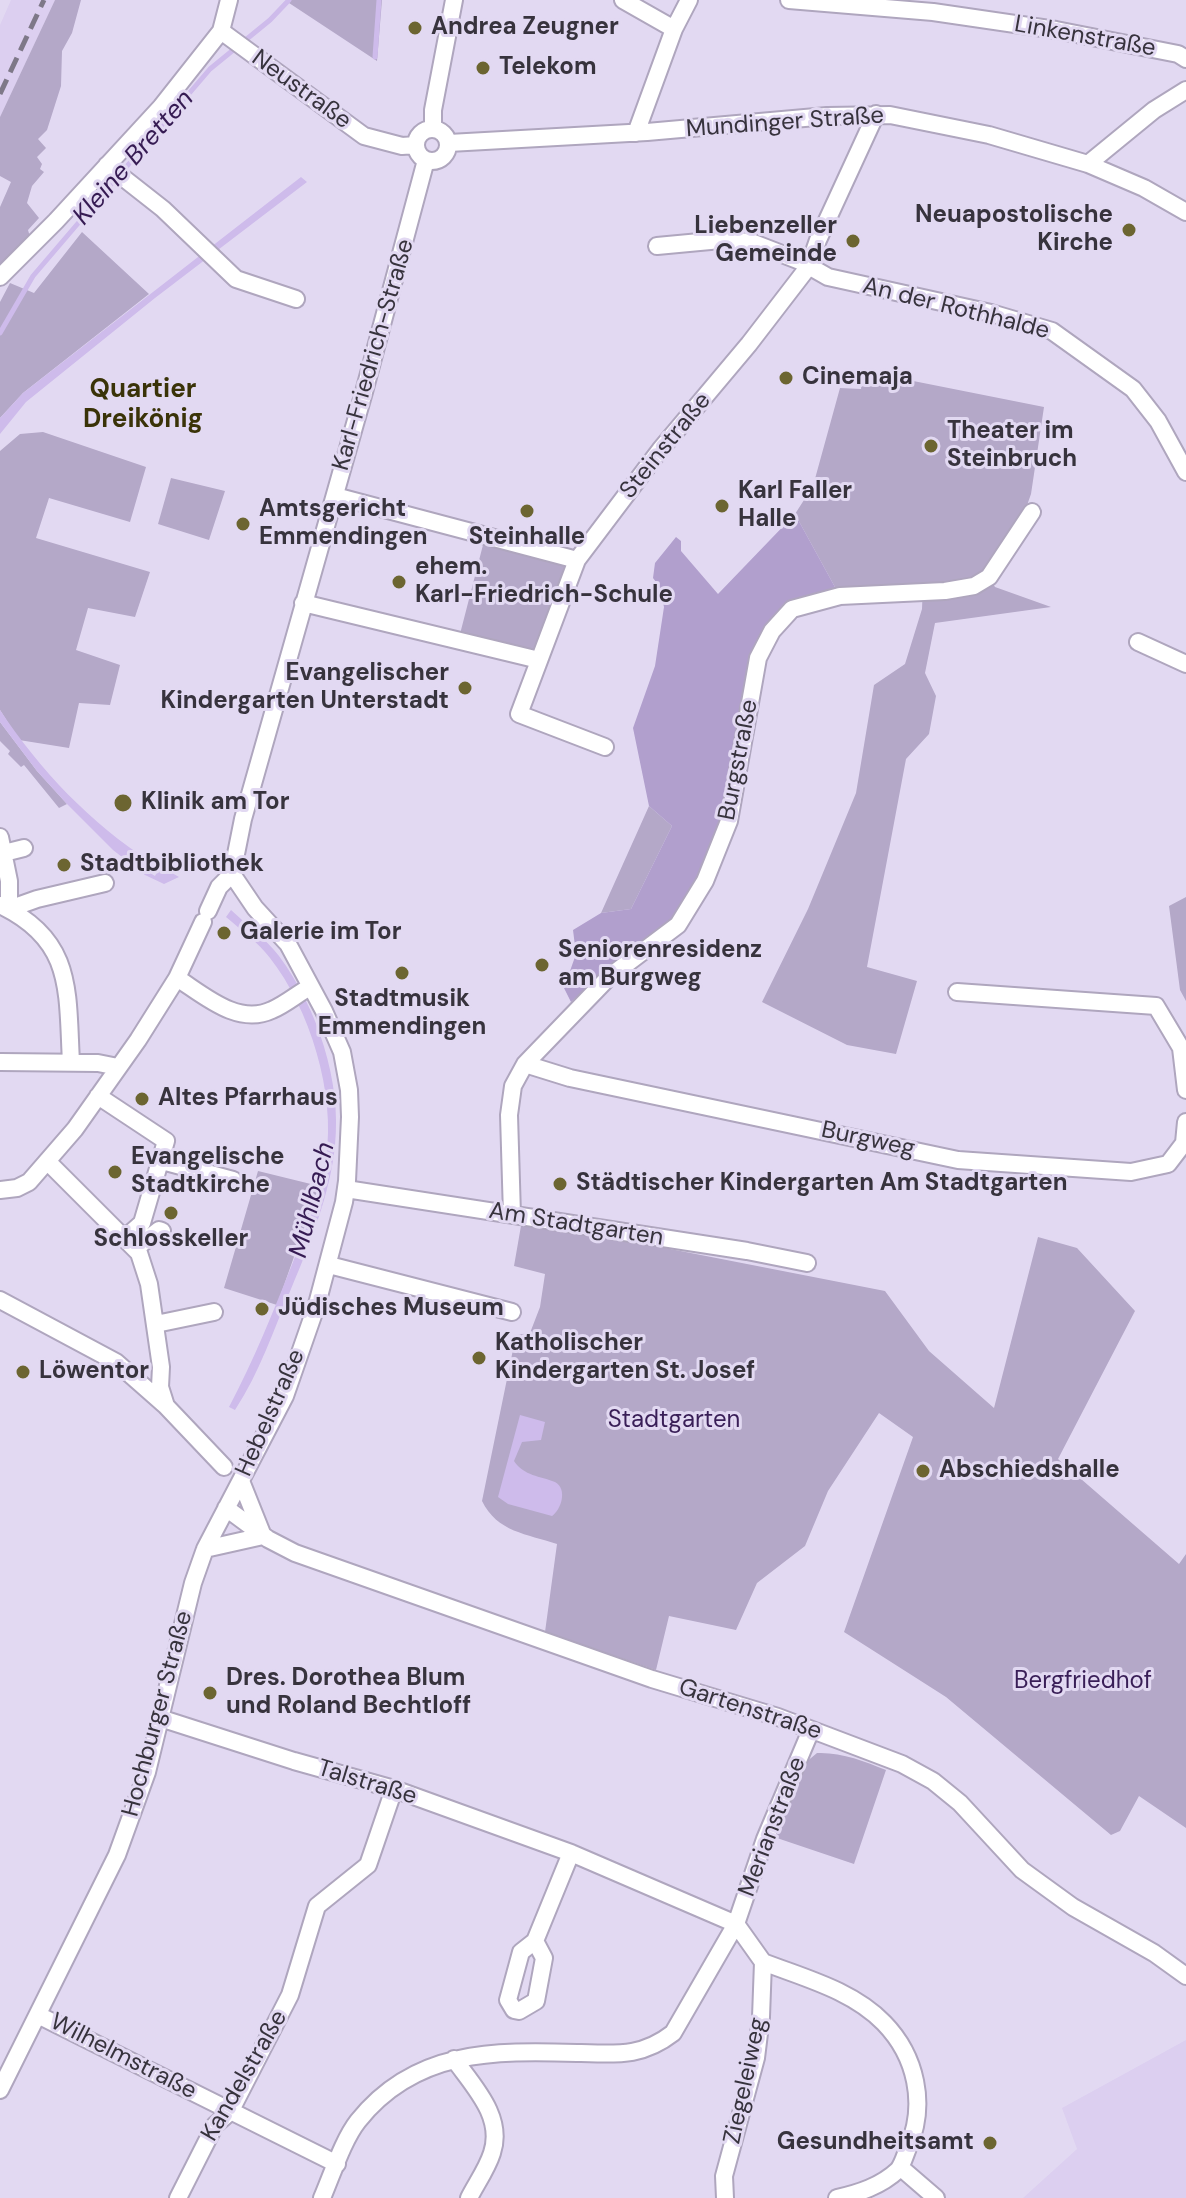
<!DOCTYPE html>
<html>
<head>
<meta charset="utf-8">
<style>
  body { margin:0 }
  canvas { display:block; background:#e2d9f2 }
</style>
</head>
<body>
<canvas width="1186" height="2198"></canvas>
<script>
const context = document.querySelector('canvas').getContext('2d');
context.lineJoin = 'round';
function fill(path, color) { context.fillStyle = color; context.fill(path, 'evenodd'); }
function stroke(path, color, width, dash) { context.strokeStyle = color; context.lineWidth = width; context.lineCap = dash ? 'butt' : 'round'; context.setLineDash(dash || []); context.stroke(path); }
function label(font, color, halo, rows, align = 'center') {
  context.font = font + ' "DM Sans",sans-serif'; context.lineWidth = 6; context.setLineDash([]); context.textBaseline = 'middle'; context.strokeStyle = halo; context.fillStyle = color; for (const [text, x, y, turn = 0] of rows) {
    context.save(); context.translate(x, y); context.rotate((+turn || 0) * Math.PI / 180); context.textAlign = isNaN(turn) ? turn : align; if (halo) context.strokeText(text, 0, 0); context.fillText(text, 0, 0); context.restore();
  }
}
const built = new Path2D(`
  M11,0H55L0,117V25Z
  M1186,2040V2198H1023L1077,2149L1062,2108Z`);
const green = new Path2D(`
  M55,0H81L72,33L62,51L61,86L47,130L38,139L46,148L37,157L42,164L40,169L44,172L32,186L27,203L39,218L28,230L31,240L0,269V207L11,182L0,176V117Z
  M382,0L377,61L286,1V0Z
  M82,232L149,294L23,393L0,418V302L10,283L34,293Z
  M863,371L1044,407L1031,494L1025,511L989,577L995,587L1051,607L935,623L925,673L936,696L929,734L906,759L867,967L917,981L896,1054L847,1045L762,1002L808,909L856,793L874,685L905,664L922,609L923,583L836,589L795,514L813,486L840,388L861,389Z
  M43,432L146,467L130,522L49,498L36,538L150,572L135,617L88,608L76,650L120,665L110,705L79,703L69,748L19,740L0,710V451L20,434Z
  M171,478L225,491L209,540L158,524Z
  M484,541L570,564L537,652L460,634Z
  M0,722L37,771L67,804L59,808L24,765L21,767L8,754L10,751L0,741Z
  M649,806L672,826L631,909L601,913Z
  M1186,897V1001L1180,990L1169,906Z
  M258,1171L319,1186L277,1305L224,1288Z
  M522,1220L885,1291L929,1351L994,1408L1038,1237L1077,1248L1135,1311L1058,1459L1179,1564L1186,1554V1828L1139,1796L1120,1831L1111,1835L946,1697L844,1632L913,1437L879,1413L828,1491L805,1546L757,1583L736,1630L669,1616L656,1670L545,1632L557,1544C527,1534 497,1532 482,1501L516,1335L530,1333L540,1307L545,1274L514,1266Z
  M817,1753C841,1752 864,1761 886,1770L854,1864L771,1836L805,1763Z`);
const forest = new Path2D(`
  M795,514L836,589L800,598L785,607L764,631L731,781L715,842L699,879L671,923L620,960L571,1002L564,988L576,954L573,930L601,913L631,909L672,826L649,806L633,728L655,666L664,607L659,586L653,578L655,563L676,537L681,541V551L718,594Z`);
const water = new Path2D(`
  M301,177L307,182L155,298L26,402L0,434V418L23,393Z
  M0,710C40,770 90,823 151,862L147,871L155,876L160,866L179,877L164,884L145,875L113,850L67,804L37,771L0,722Z
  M231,910C247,925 266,939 279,956C317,1007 342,1082 335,1145C330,1195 310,1243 291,1289C273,1331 260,1372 235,1410L229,1407C254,1360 273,1312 293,1262C306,1229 320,1194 326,1158C336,1094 310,1009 270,958C258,942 241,930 226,917Z
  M520,1415L545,1422L541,1440L522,1442L514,1461C524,1476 540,1476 555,1482C568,1489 561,1510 552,1516L508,1504L498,1497Z`);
const stream = new Path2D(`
  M375,57L379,0
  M0,333L33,276L210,69L270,20L289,0`);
const minor = new Path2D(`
  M623,0L674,29
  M789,0L933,12L1056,30L1178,54L1186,59
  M221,31L364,136L402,146L416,145
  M416 145a16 16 0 1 1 32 0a16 16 0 1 1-32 0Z
  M433,129V110L454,0
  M636,133L674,29L689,0
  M449,143L647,132L827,116L890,115L989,135L1088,164L1144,188L1186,212
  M1088,164L1154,110L1186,90
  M107,165L163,209L236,279L296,299
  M657,246L721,240L751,242L800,261L828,277L991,313L1052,331L1133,389L1158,421L1186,472
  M0,277L56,221L161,107L221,31L229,0
  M335,496L577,560L660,450L749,344L809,266L818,240L876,114
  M577,560L519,714L605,747
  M303,603L539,660
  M1138,642L1186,664
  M0,837L9,881V909
  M4,853L24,848
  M232,874L243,819L364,392L426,160
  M0,905C74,940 67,991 71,1062
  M9,909L37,899L105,883
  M208,911L219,887L232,874
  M177,978C205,996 238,1026 272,1010C286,1004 297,994 310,987
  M957,992L1156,1006L1181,1048L1186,1090
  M0,1062L98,1063L118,1067
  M525,1064L570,1078L958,1160L1131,1172L1168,1164L1184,1143L1186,1122
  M98,1096L166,1141L142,1223L125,1238
  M162,1161L233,1180
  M48,1162L139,1253L149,1284L161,1367L160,1387L166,1406
  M346,1189L747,1251L807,1263
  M0,1190L17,1188L29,1182L75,1129L138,1040L177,978L203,922
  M512,1215L509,1115L513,1086L525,1064L609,977L678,925L705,881L729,821L758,658L772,631L792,609L840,596L945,591L974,586L989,577L1032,512
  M135,1249L159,1230L162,1231
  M329,1265L512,1312
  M0,1300L116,1362L166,1406L224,1467
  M156,1324L214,1312
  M241,1481L263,1536
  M226,1508L268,1539L295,1553L652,1679L778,1717L902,1764L933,1781L960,1803L1022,1870L1073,1907L1154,1953L1186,1976
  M205,1549L263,1536
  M160,1718L294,1761L394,1789L571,1853L736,1924
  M535,1941L544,1958L536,2001L519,2011L514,2010L508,2000L521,1952L535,1941L571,1853
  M763,1962C804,1978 852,1990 884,2023C916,2056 927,2104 908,2148C905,2155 903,2164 898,2170C881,2186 859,2193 837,2198
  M38,2015L337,2164
  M454,2059C474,2087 504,2117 492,2153C487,2169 476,2184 469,2198
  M0,2090L117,1855L147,1772L193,1583L205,1549L285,1396L317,1304L344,1202L347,1181L350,1117L349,1090L342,1052L324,1011L288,944L255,908L232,874
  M900,2167L936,2198
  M178,2198L215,2125L230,2112L290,1995L317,1906L368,1865L394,1789
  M322,2198C332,2175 343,2140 358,2121C416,2048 496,2051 581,2053C617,2054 642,2057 673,2033L736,1924L765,1839L811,1730
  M725,2198L724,2176L756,2058L761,2017L763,1962L736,1924`);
const rail = new Path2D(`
  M0,94L44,0`);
const markers = [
  [415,28,8,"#6c6531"],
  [483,68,8,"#6c6531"],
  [1129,230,8,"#6c6531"],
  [853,241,8,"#6c6531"],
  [786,378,8,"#6c6531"],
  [931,446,8,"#6c6531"],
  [722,506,8,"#6c6531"],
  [527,511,8,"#6c6531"],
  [243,524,8,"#6c6531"],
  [399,582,8,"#6c6531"],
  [465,688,8,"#6c6531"],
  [123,803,10,"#6c6531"],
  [64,865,8,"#6c6531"],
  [224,933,8,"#6c6531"],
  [542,965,8,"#6c6531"],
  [402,973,8,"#6c6531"],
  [142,1099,8,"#6c6531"],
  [115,1172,8,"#6c6531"],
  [560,1184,8,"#6c6531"],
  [171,1213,8,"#6c6531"],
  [262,1309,8,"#6c6531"],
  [479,1358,8,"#6c6531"],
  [23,1372,8,"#6c6531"],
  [923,1471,8,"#6c6531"],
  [210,1693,8,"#6c6531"],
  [990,2143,8,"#6c6531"]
];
const poiNames = [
  ["Andrea Zeugner",431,28],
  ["Telekom",499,68],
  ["Neuapostolische",1113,216,"right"],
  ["Kirche",1113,244,"right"],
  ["Liebenzeller",837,227,"right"],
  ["Gemeinde",837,255,"right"],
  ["Cinemaja",802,378],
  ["Theater im",947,432],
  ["Steinbruch",947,460],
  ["Karl Faller",738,492],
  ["Halle",738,520],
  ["Amtsgericht",259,510],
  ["Emmendingen",259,538],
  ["Steinhalle",527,538,"center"],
  ["ehem.",415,568],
  ["Karl-Friedrich-Schule",415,596],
  ["Evangelischer",449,674,"right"],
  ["Kindergarten Unterstadt",449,702,"right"],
  ["Klinik am Tor",141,803],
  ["Stadtbibliothek",80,865],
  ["Galerie im Tor",240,933],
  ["Seniorenresidenz",558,951],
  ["am Burgweg",558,979],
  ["Stadtmusik",402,1000,"center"],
  ["Emmendingen",402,1028,"center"],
  ["Altes Pfarrhaus",158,1099],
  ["Evangelische",131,1158],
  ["Stadtkirche",131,1186],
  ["Städtischer Kindergarten Am Stadtgarten",576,1184],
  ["Schlosskeller",171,1240,"center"],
  ["Jüdisches Museum",278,1309],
  ["Katholischer",495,1344],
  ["Kindergarten St. Josef",495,1372],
  ["Löwentor",39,1372],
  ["Abschiedshalle",939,1471],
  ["Dres. Dorothea Blum",226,1679],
  ["und Roland Bechtloff",226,1707],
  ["Gesundheitsamt",974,2143,"right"]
];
const streetNames = [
  ["Linkenstraße",1085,37,10],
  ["Neustraße",301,90,36],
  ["Mundinger Straße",785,123,-4],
  ["An der Rothhalde",956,309,14],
  ["Karl-Friedrich-Straße",374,355,-74],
  ["Steinstraße",666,446,-51],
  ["Burgstraße",739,760,-79],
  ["Burgweg",868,1140,12],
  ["Am Stadtgarten",576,1225,9],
  ["Hebelstraße",271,1413,-66],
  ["Gartenstraße",750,1710,18],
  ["Hochburger Straße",158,1714,-75],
  ["Talstraße",367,1783,17],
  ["Merianstraße",773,1827,-69],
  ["Wilhelmstraße",123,2057,27],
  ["Kandelstraße",245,2076,-60],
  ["Ziegeleiweg",746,2081,-78]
];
const parkNames = [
  ["Stadtgarten",674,1421],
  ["Bergfriedhof",1083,1682]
];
const waterNames = [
  ["Kleine Bretten",134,158,-49],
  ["Mühlbach",313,1200,-76]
];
const neighbourhoodNames = [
  ["Quartier",143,390],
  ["Dreikönig",143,420]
];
fill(built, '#dccff0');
fill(green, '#b4a8c8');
fill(forest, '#b19fcd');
fill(water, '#cebbeb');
stroke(stream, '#cebbeb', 5);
stroke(minor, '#afa6be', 20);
stroke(minor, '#fff', 16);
stroke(rail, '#7e7888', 5, [16, 8]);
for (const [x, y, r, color] of markers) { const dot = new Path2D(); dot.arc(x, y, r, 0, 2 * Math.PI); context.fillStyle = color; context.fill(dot); stroke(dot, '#e2d9f2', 3); }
label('bold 24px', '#37333d', '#e2d9f2', poiNames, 'left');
label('24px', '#37333d', '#e2d9f2', streetNames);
label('24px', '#391e57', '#e2d9f2', parkNames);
label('italic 26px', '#361b53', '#e2d9f2', waterNames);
label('bold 26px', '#3a3308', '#e2d9f2', neighbourhoodNames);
</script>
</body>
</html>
